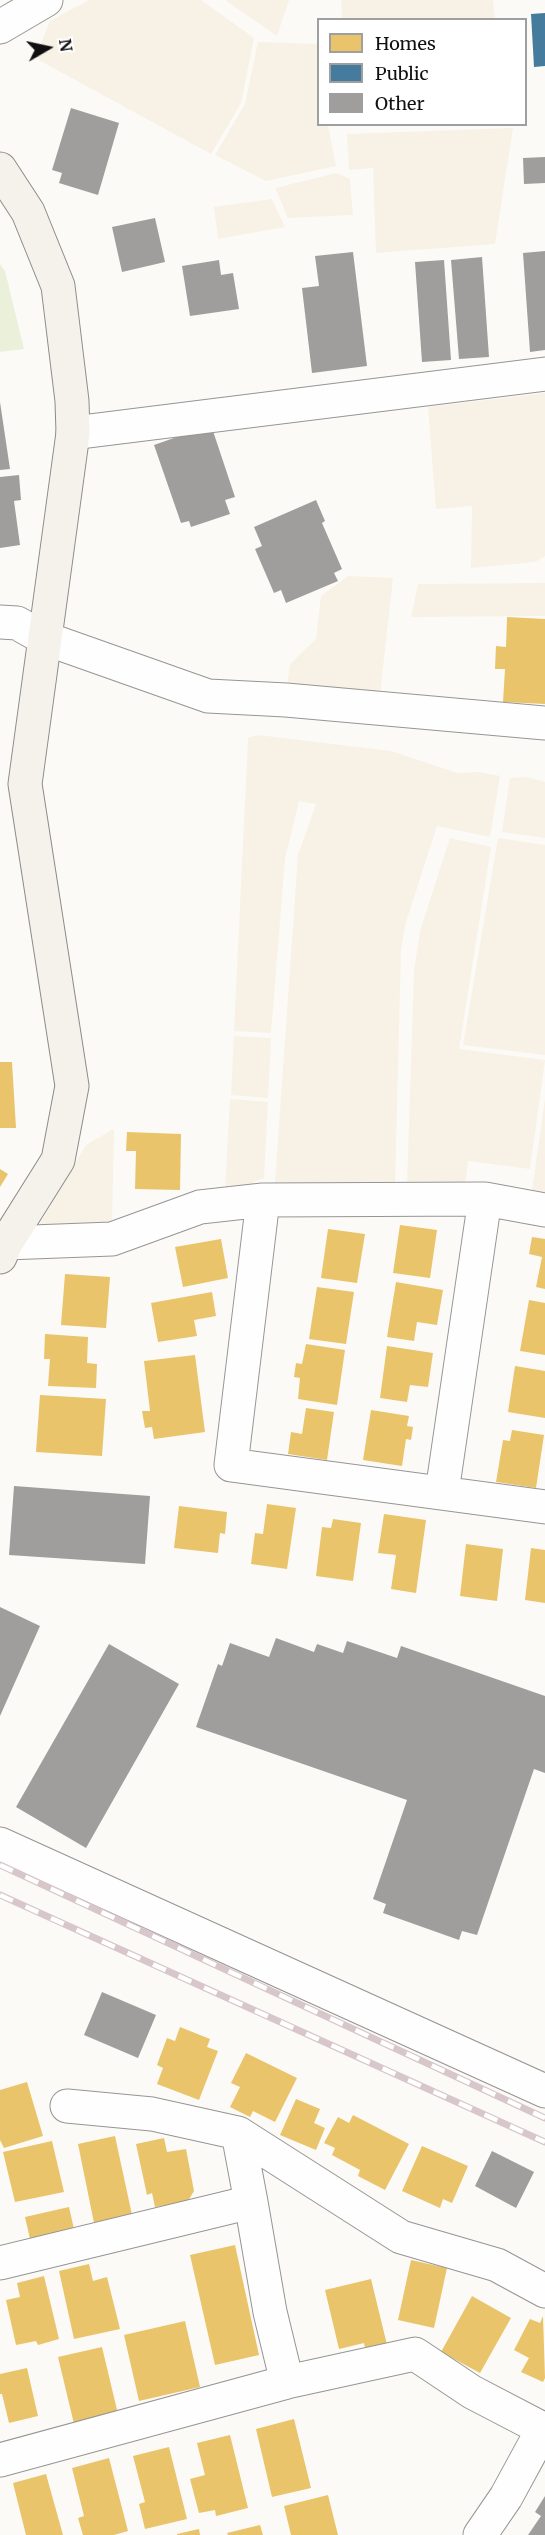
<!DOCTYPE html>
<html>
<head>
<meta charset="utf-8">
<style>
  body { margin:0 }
  #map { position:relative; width:545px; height:2535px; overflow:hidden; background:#fcfaf7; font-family:Merriweather,serif }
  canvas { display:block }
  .legend { position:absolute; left:317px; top:18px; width:210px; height:108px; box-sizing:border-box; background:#fff; border:2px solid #9f9f9f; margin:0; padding:8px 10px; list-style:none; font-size:18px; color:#101010 }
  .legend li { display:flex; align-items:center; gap:12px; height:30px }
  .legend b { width:30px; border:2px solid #9f9f9f }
  .north { position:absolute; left:18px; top:18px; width:60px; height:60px; -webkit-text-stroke:4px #fff; paint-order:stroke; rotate:81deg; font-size:16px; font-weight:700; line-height:24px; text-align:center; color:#101010 }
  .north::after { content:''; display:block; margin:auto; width:21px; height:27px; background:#101010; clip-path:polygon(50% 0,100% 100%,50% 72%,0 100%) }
</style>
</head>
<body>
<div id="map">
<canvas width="545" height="2535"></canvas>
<ul class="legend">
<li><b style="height:16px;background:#e9c46a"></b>Homes</li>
<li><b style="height:16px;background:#457b9d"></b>Public</li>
<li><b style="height:16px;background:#a09e9c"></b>Other</li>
</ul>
<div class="north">N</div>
</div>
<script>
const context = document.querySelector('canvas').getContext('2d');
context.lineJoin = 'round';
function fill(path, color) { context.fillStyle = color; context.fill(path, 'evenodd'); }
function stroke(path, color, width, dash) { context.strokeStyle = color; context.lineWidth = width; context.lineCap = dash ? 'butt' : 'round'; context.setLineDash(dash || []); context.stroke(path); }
const farmland = new Path2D(`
  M89,0H201L254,38L241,103L211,154L35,58L50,21Z
  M225,0H289L277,36Z
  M341,0H493L495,19H342Z
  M258,42L318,44V124L328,125L336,166L266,181L215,155L245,104Z
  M513,128L495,244L376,253L373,168L349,170L347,134Z
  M337,173L350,179L353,215L288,218L275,188Z
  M272,199L285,227L218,239L214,207Z
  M545,393V556L535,562L471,568L472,506L436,509L428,407Z
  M348,576L393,578L380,694L287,688L290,664L316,639L321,596Z
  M545,583V616L411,617L418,584Z
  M258,735L391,751L457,773L479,772L500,776L490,837L437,826L406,922L401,949L395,1188L274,1196L298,855L316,804L299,801L285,859L271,1033L234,1031L248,738Z
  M527,777L545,782V838L502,832L510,778Z
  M450,838L491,847L459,1049L545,1060L530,1169L468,1161L465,1187L407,1186L414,971L420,931Z
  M498,838L545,845V1055L463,1045Z
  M234,1036L271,1038L268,1098L231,1095Z
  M545,1098V1193L532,1191Z
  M230,1099L268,1102L264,1178L253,1182V1191L225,1190Z
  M114,1129L112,1226L38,1227L86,1145Z`);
const green = new Path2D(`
  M0,264L5,271L24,349L0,352Z`);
const homes = new Path2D(`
  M507,617L545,619V704L503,702L505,669H495L496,646L506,647Z
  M0,1062H12L16,1128H0Z
  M127,1132L181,1134L180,1190L135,1189L136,1151H126Z
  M0,1169L8,1174L0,1187Z
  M400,1225L437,1230L430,1278L393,1273Z
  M328,1229L365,1234L357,1283L321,1278Z
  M532,1237L545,1239V1289L536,1287L542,1257L529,1254Z
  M221,1239L228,1278L183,1287L175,1247Z
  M65,1274L110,1277L106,1328L61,1325Z
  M396,1282L443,1290L437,1325L417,1322L414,1341L387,1337Z
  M317,1287L354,1292L346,1344L309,1339Z
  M212,1292L216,1316L194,1320L197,1336L158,1342L151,1303Z
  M529,1300L545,1303V1355L520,1351Z
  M45,1334L88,1337L87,1363L97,1364L96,1388L48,1386L50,1359H44Z
  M306,1344L345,1350L337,1405L298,1399L300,1378L294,1377L296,1363L302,1364Z
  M387,1346L433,1353L428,1387L410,1385L407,1402L380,1398Z
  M195,1355L205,1432L154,1439L152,1427L145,1428L142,1411H150L144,1361Z
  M515,1366L545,1371V1418L508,1412Z
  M40,1395L106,1399L102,1456L36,1452Z
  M306,1408L334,1412L327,1460L288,1454L291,1432L302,1434Z
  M371,1410L409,1416L407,1426L413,1427L411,1440L406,1439L402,1466L363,1460Z
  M512,1430L544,1435L536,1488L496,1482L503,1440L510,1441Z
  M267,1504L296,1508L287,1569L251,1564L255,1533L263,1534Z
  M179,1506L227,1512L225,1534L220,1533L218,1553L174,1548Z
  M384,1514L426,1520L416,1593L391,1589L396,1555L378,1553Z
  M333,1519L361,1523L353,1581L316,1576L322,1527L331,1528Z
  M466,1544L503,1549L497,1601L460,1596Z
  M531,1548L545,1550V1603L525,1600Z
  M180,2027L210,2039L207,2047L218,2051L199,2100L157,2084L163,2068L157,2065L167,2038L175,2041Z
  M246,2053L297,2078L275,2122L253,2111L250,2117L230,2107L240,2087L231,2083Z
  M27,2082L43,2136L4,2148L0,2140V2090Z
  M296,2099L320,2109L314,2123L325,2128L316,2150L280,2135Z
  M353,2115L409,2144L385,2190L358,2176L360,2170L332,2155L335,2148L324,2143L338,2117L349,2123Z
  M115,2136L132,2215L94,2223L78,2144Z
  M164,2138L167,2152L186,2149L194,2191L188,2201L155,2207L152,2193L147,2195L136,2144Z
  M52,2141L64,2192L15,2202L3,2152Z
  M422,2146L468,2166L452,2203L443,2199L440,2208L402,2191Z
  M69,2207L74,2229L30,2239L25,2217Z
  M235,2245L259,2355L215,2365L190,2255Z
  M411,2260L447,2268L434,2328L398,2320Z
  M89,2264L93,2281L107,2277L120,2329L74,2339L59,2271Z
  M44,2276L59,2339L38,2345L36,2341L16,2345L6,2300L20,2297L17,2283Z
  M371,2279L389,2353L367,2358L364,2343L339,2349L325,2290Z
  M472,2296L511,2318L480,2373L441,2352Z
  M543,2316L545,2378L543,2382L521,2372L529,2358L514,2350L530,2319L540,2323Z
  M185,2321L200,2387L139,2401L124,2335Z
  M102,2347L118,2414L74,2424L58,2357Z
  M27,2368L38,2416L9,2423L2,2394H0V2374Z
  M294,2419L311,2488L272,2497L256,2429Z
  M230,2435L248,2508L216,2516L215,2510L199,2513L190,2479L205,2475L197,2443Z
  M169,2447L187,2519L145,2529L139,2504L145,2502L133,2456Z
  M109,2458L128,2531L114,2535H83L78,2518L84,2516L72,2468Z
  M46,2474L63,2535H26L13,2483Z
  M328,2495L338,2535H291L284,2506Z
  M260,2525L263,2535H228L227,2533Z
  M199,2529L200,2535H177V2534Z`);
const public = new Path2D(`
  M545,13V66L534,67L531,14Z`);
const building = new Path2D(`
  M71,108L119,123L98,195L59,183L62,173L52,170Z
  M545,157V183L524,184L523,158Z
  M155,218L165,262L122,272L112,227Z
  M545,251V350L530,352L523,253Z
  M353,252L367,366L312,373L302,288L319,286L315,256Z
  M482,257L489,357L459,359L451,260Z
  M219,260L221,275L233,273L239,309L190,316L182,266Z
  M444,260L451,360L422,362L415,262Z
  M0,402L10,469L0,470Z
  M211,425L235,497L225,500L230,514L191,527L189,521L181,523L154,445Z
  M19,475L21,500L14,501L20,545L0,548V477Z
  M316,500L325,521L322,523L342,569L334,573L338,581L286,603L281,590L274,593L255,549L262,546L254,527Z
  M14,1486L150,1496L145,1564L9,1555Z
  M0,1607L40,1626L0,1716Z
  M276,1638L314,1652L317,1644L343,1653L347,1641L397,1658L401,1646L545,1696V1773L534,1769L477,1935L462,1931L459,1940L383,1913L386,1904L373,1899L407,1800L196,1727L218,1664L222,1666L230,1643L269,1657Z
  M109,1644L179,1684L86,1848L16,1807Z
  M102,1992L156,2015L138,2058L84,2035Z
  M492,2151L534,2172L516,2208L475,2186Z
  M545,2496V2535H528L541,2516L535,2512Z`);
const street = new Path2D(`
  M0,27L46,0
  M73,433L545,374
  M0,622L17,623L44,638L208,696L286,700L545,723
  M263,1200L231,1465L545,1507
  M6,1243L112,1239L200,1207L263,1200L485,1199L545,1210
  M442,1492L485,1199
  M0,1844L545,2091
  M67,2106L152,2114L238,2133
  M251,2202L238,2133L401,2237L497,2265L545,2291
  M0,2263L251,2202L270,2312L287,2382
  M0,2460L287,2382L415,2354L472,2392L543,2429L506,2497L480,2535`);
const secondary = new Path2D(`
  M0,169L28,212L58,286L72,401L73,433L25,784L72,1086L58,1160L6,1243L0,1257`);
const rail = new Path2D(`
  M0,1865L545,2118
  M0,1895L545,2142`);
fill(farmland, '#f7f2e5');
fill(green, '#eaf0d9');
fill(homes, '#e9c46a');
fill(public, '#457b9d');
fill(building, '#a09e9c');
stroke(street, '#969594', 35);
stroke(secondary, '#8d8c8b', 35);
stroke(street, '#fffefe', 33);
stroke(secondary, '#f5f2ec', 33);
stroke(rail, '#d7c7ca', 7);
stroke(rail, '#fff', 4.5, [14]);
</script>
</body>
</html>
